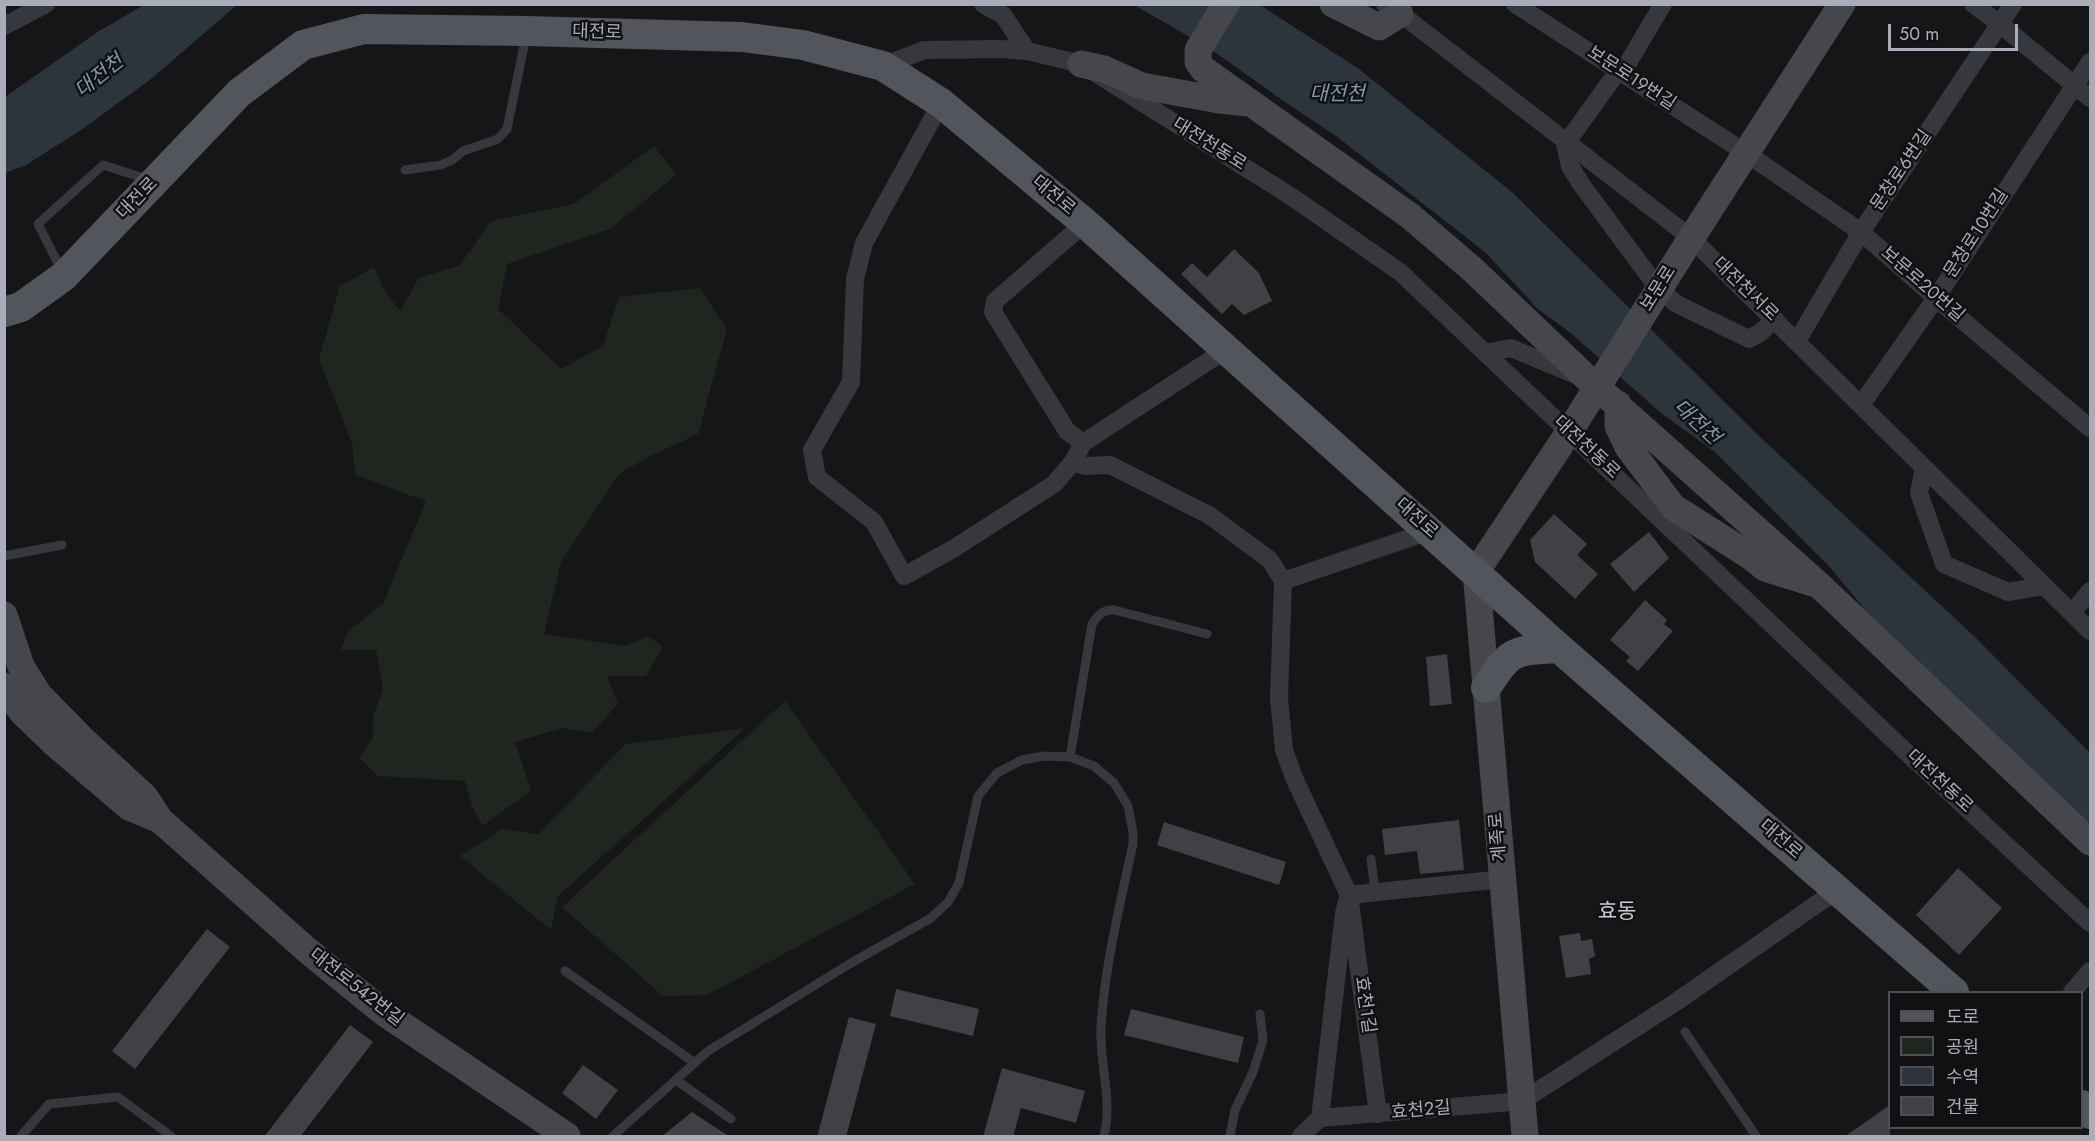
<!DOCTYPE html>
<html>
<head>
<meta charset="utf-8">
<style>
  body { margin:0 }
  #map { position:relative; width:2095px; height:1141px; overflow:hidden; background:#161618; font-family:Jost,"Noto Sans KR",sans-serif }
  canvas { display:block }
  .frame { position:absolute; inset:0; border:6px solid #a8adb8; pointer-events:none }
  .legend { position:absolute; left:1888px; top:991px; width:195px; height:138px; box-sizing:border-box; background:#111113; border:2px solid #4d4f55; margin:0; padding:8px 10px; list-style:none; font-size:18px; color:#a8adb8 }
  .legend li { display:flex; align-items:center; gap:12px; height:30px }
  .legend b { width:30px; border:2px solid #4d4f55 }
  .scale { position:absolute; left:1888px; top:24px; width:130px; height:27px; box-sizing:border-box; border:3px solid #a8adb8; border-top:0; padding-left:8px; font-size:18px; line-height:21px; white-space:nowrap; color:#a8adb8; -webkit-text-stroke:4px #111113; paint-order:stroke }
</style>
</head>
<body>
<div id="map">
<canvas width="2095" height="1141"></canvas>
<div class="frame"></div>
<ul class="legend">
<li><b style="height:8px;background:#53555c"></b>도로</li>
<li><b style="height:16px;background:#1e261f"></b>공원</li>
<li><b style="height:16px;background:#2c353c"></b>수역</li>
<li><b style="height:16px;background:#404145"></b>건물</li>
</ul>
<div class="scale">50 m</div>
</div>
<script>
const context = document.querySelector('canvas').getContext('2d');
context.lineJoin = 'round';
function fill(path, color) { context.fillStyle = color; context.fill(path, 'evenodd'); }
function stroke(path, color, width, dash) { context.strokeStyle = color; context.lineWidth = width; context.lineCap = dash ? 'butt' : 'round'; context.setLineDash(dash || []); context.stroke(path); }
function label(font, color, halo, rows, align = 'center') {
  context.font = font + ' Jost,"Noto Sans KR",sans-serif'; context.lineWidth = 5; context.setLineDash([]); context.textBaseline = 'middle'; context.strokeStyle = halo; context.fillStyle = color; for (const [text, x, y, turn = 0] of rows) {
    context.save(); context.translate(x, y); context.rotate((+turn || 0) * Math.PI / 180); context.textAlign = isNaN(turn) ? turn : align; if (halo) context.strokeText(text, 0, 0); context.fillText(text, 0, 0); context.restore();
  }
}
const green = new Path2D(`
  M654,146L676,175L610,229L507,264L498,309L561,369L603,346L619,297L700,288L727,329L698,434L648,457L619,474L561,562L544,634L625,646L648,636L663,647L646,676H607L618,704L592,733L563,728L515,742L531,791L482,826L472,806L465,781L378,776L359,758L373,737V718L383,688L376,650H341L348,631L383,604L426,501L355,475L352,444L319,359L340,286L374,267L383,288L400,311L419,278L460,265L491,221L574,204Z
  M785,701L915,884L707,995L663,996L562,907Z
  M745,728L558,896L551,930L460,856L502,829L538,834L626,744Z`);
const water = new Path2D(`
  M144,5H237L151,79L84,128L26,165L5,173V97L99,31Z
  M1134,5H1260L1359,69L1513,193L1759,436L1974,636L2090,753V827L1886,635L1829,566L1715,452L1661,413L1572,334L1538,309L1485,252L1336,136L1285,102L1209,48Z`);
const building = new Path2D(`
  M1234,249L1259,273L1272,301L1244,315L1232,304L1222,314L1181,274L1192,263L1207,277Z
  M1554,514L1587,544L1577,555L1598,574L1575,599L1535,562L1530,540Z
  M1649,532L1669,558L1634,592L1610,564Z
  M1645,600L1667,620L1664,624L1673,631L1638,671L1626,661L1630,657L1610,640Z
  M1447,654L1452,704L1430,706L1426,657Z
  M1459,820L1464,870L1420,874L1417,851L1385,855L1382,829Z
  M1164,822L1286,862L1279,885L1157,845Z
  M1958,868L2002,908L1959,955L1916,915Z
  M207,929L230,947L135,1069L112,1051Z
  M1580,933L1581,941L1592,939L1595,956L1589,959L1591,974L1566,978L1559,936Z
  M896,989L979,1009L973,1036L890,1016Z
  M1131,1009L1244,1037L1238,1063L1124,1035Z
  M849,1017L876,1024L846,1137H817Z
  M350,1025L373,1042L300,1137H264Z
  M583,1065L618,1090L596,1119L562,1093Z
  M1002,1068L1085,1091L1076,1123L1021,1108L1013,1137H983Z
  M1890,1105V1137H1844Z
  M692,1112L730,1137H661Z`);
const lane = new Path2D(`
  M405,170L441,165L452,160L463,151L498,139L507,129L526,36
  M62,271L38,224L103,165L150,180
  M4,556L62,545
  M1070,757L1092,624C1098,615 1104,609 1114,610L1207,634
  M1371,859L1375,892
  M565,971L695,1063
  M1685,1032L1756,1136
  M676,1080L731,1119
  M21,1136L49,1104L118,1097L171,1136
  M613,1136L708,1051L851,963L931,918L948,902L959,883L978,796L997,773L1022,760L1044,756L1070,757L1094,766L1114,783L1128,806L1133,832V844C1120,904 1105,965 1101,1026C1099,1063 1113,1100 1104,1136
  M1230,1136L1235,1110L1253,1072L1263,1040L1260,1014`);
const street = new Path2D(`
  M983,4L1003,15L1027,51
  M1385,4L1401,14L1691,238L2090,631
  M1515,4L1746,153L1861,232L1936,298L2090,428
  M1973,4L2000,24L2090,98
  M4,26L46,4
  M883,66L924,50L1001,49L1027,51L1081,64L1292,197L1400,272L1905,751L2090,923
  M1622,73L1663,4
  M941,103L864,243L855,279L851,382L812,450L817,477L874,522L904,576L953,549L1054,484L1073,462L1083,443L1227,349
  M1564,139L1570,166L1581,184L1652,280L1675,303L1749,339L1760,333L1775,319
  M1567,142L1618,71
  M1797,341L1861,232L2013,4
  M1485,353L1511,348L1576,375
  M1861,405L1936,298L2090,62
  M1083,443L1067,431L993,312L995,301L1085,223
  M1073,462L1085,466L1110,465L1209,515L1270,560L1283,581L1279,698L1284,750L1295,780L1349,895L1344,913L1320,1118L1301,1136
  M1924,467L1919,493L1944,564L2008,592L2044,586
  M1283,581L1430,531
  M2072,613L2090,591
  M2072,992L2090,971
  M1378,1114L1349,895L1503,879
  M1320,1118L1522,1101L1676,1002L1837,890`);
const secondary = new Path2D(`
  M1226,4L1198,50V62L1203,69L1410,216L1472,269L1589,380L1819,585L2090,842
  M1333,4L1379,27L1400,14
  M1081,64L1104,69L1142,86L1219,100L1249,103
  M1618,404V426L1628,447L1673,507L1750,556L1765,568L1813,583
  M4,615L21,666L39,695L83,740L145,797L160,820L307,950L383,1012L567,1136
  M4,686L22,712L54,743L129,807L160,820
  M1525,1136L1476,572L1569,432L1685,248L1842,4`);
const primary = new Path2D(`
  M4,312L21,307L64,276L239,93L303,45L364,29L527,31L742,37L803,45L883,66L941,103L1085,223L1559,648L1954,992
  M1486,688C1511,648 1514,651 1559,648
  M2082,1105L2090,1114`);
const streetNames = [
  ["대전로",597,33,2],
  ["보문로19번길",1631,79,33],
  ["대전천동로",1209,145,32],
  ["문창로6번길",1902,171,-56],
  ["대전로",1053,196,40],
  ["대전로",138,199,-46],
  ["문창로10번길",1977,234,-57],
  ["보문로20번길",1922,285,41],
  ["보문로",1659,289,-58],
  ["대전천서로",1745,290,44],
  ["대전천동로",1586,448,43],
  ["대전로",1416,519,42],
  ["대전천동로",1939,782,43],
  ["계족로",1499,837,-95],
  ["대전로",1780,840,41],
  ["대전로542번길",356,988,38],
  ["효천1길",1364,1005,82],
  ["효천2길",1421,1111,-5]
];
const waterNames = [
  ["대전천",100,77,-39],
  ["대전천",1337,95],
  ["대전천",1696,423,43]
];
const quarterNames = [
  ["효동",1617,913]
];
fill(green, '#1e261f');
fill(water, '#2c353c');
fill(building, '#404145');
stroke(lane, '#37383d', 9);
stroke(street, '#37383d', 18);
stroke(secondary, '#45474d', 27);
stroke(primary, '#53555c', 30);
label('18px', '#a8adb8', '#111113', streetNames);
label('italic 20px', '#7f9bb3', '#111113', waterNames);
label('21px', '#c9ccd4', '#111113', quarterNames);
</script>
</body>
</html>
